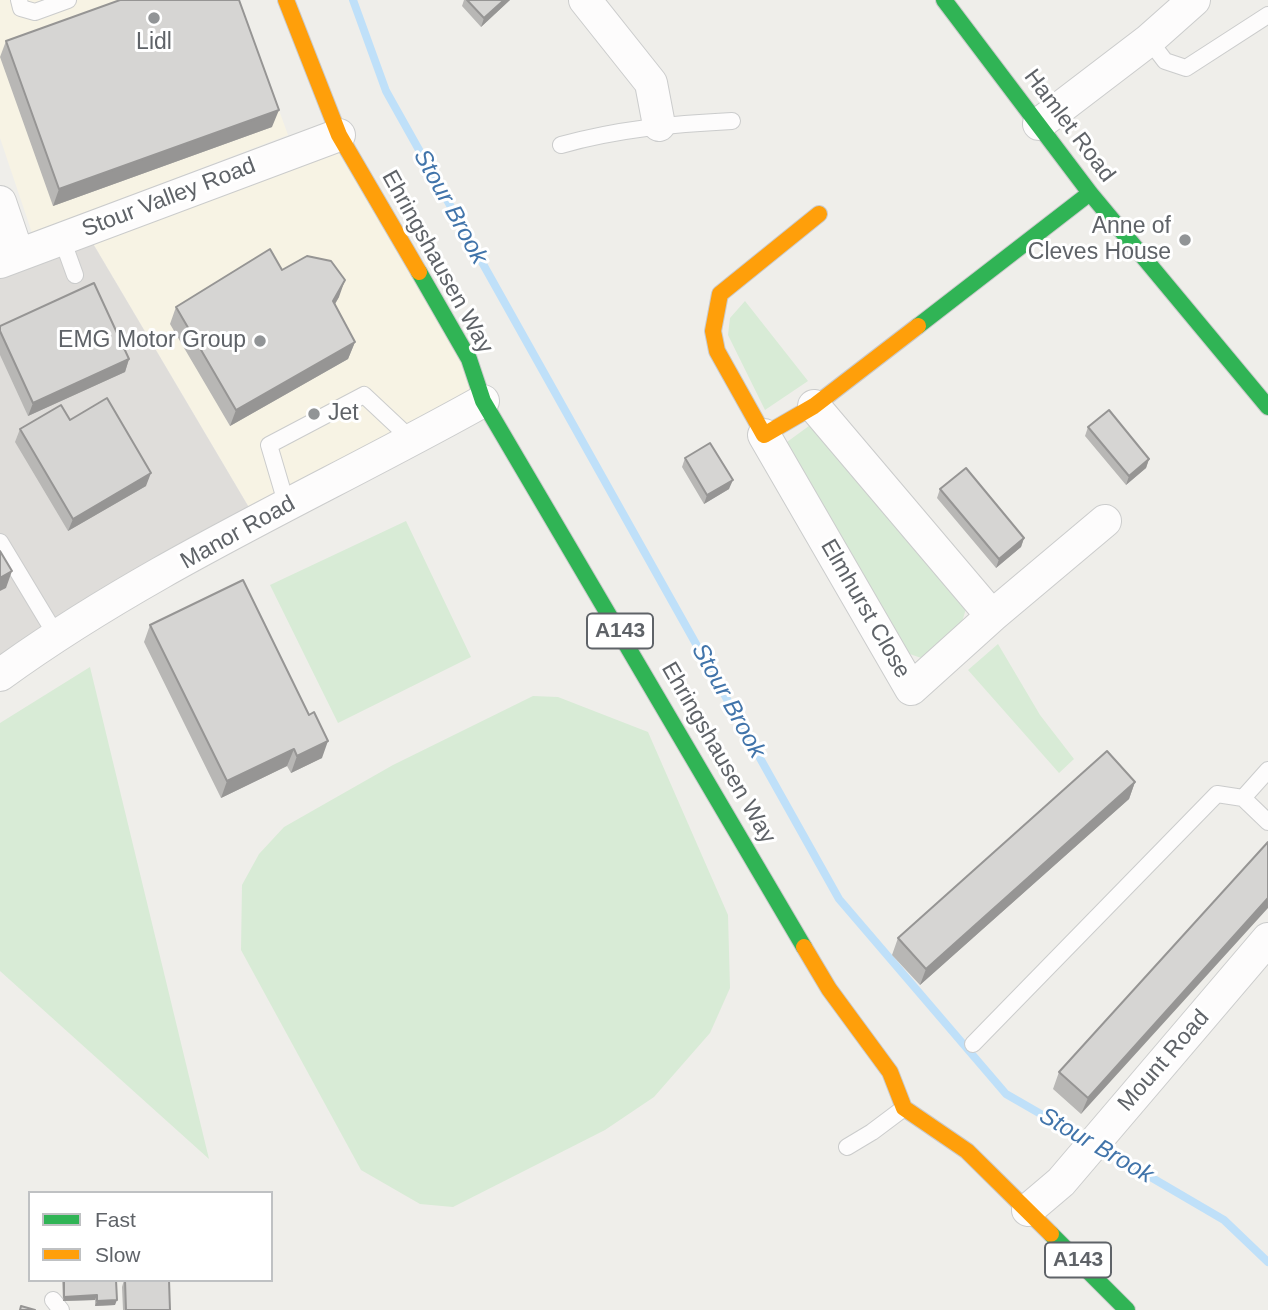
<!DOCTYPE html>
<html>
<head>
<meta charset="utf-8">
<style>
  body { margin:0 }
  #map { position:relative; width:1268px; height:1310px; overflow:hidden; background:#efeeea; font-family:Helvetica,sans-serif }
  canvas { display:block }
  .legend { position:absolute; left:28px; top:1191px; width:245px; height:91px; box-sizing:border-box; background:#fff; border:2px solid #bfc1c3; margin:0; padding:9px 12px; list-style:none; font-size:21px; color:#5f6368 }
  .legend li { display:flex; align-items:center; gap:14px; height:35px }
  .legend b { width:35px; border:2px solid #bfc1c3 }
</style>
</head>
<body>
<div id="map">
<canvas width="1268" height="1310"></canvas>
<ul class="legend">
<li><b style="height:9px;background:#30b455"></b>Fast</li>
<li><b style="height:9px;background:#ff9f0a"></b>Slow</li>
</ul>
</div>
<script>
const context = document.querySelector('canvas').getContext('2d');
context.lineJoin = 'round';
function fill(path, color) { context.fillStyle = color; context.fill(path, 'evenodd'); }
function stroke(path, color, width, dash) { context.strokeStyle = color; context.lineWidth = width; context.lineCap = dash ? 'butt' : 'round'; context.setLineDash(dash || []); context.stroke(path); }
function label(font, color, halo, rows, align = 'center') {
  context.font = font + ' Helvetica,sans-serif'; context.lineWidth = 6; context.setLineDash([]); context.textBaseline = 'middle'; context.strokeStyle = halo; context.fillStyle = color; for (const [text, x, y, turn = 0] of rows) {
    context.save(); context.translate(x, y); context.rotate((+turn || 0) * Math.PI / 180); context.textAlign = isNaN(turn) ? turn : align; if (halo) context.strokeText(text, 0, 0); context.fillText(text, 0, 0); context.restore();
  }
}
const commercial = new Path2D(`
  M0,0H239L288,135L32,233L0,138Z
  M339,135L483,401L257,521L85,230Z`);
const industrial = new Path2D(`
  M85,230L257,521L0,675V262Z`);
const green = new Path2D(`
  M745,301L808,381L765,410L728,335L730,318Z
  M813,423L968,602L959,632L924,659L907,653L789,457L787,442Z
  M406,521L471,657L338,723L270,585Z
  M998,644L1040,715L1074,759L1059,773L968,670Z
  M90,667L209,1159L0,971V723Z
  M533,696L558,697L648,732L728,915L730,988L710,1033L654,1097L605,1130L453,1207L420,1204L361,1170L241,950L242,885L259,854L284,827L393,765Z`);
const stream = new Path2D(`
  M353,0L386,91L839,899L1006,1094L1086,1140
  M1101,1148L1224,1220L1268,1262`);
const lane = new Path2D(`
  M19,0L21,8L35,12L68,0
  M1149,40L1165,61L1186,68L1268,15
  M561,145C618,129 673,124 732,121
  M62,239L75,275
  M287,506L269,445L364,395L412,440
  M0,542L56,635
  M1268,770L1243,798L1268,822
  M973,1044L1217,794L1243,798
  M847,1147L872,1132L904,1108
  M53,1300L61,1310`);
const street = new Path2D(`
  M585,0L651,83L659,125
  M1039,124L1149,40L1194,0
  M0,202L18,255
  M0,262L339,135
  M814,406L992,616L1105,521
  M764,435L911,689L992,616
  M0,675C150,566 322,491 483,401
  M1028,1210L1061,1182L1268,939`);
const fast = new Path2D(`
  M944,0L1090,193L1268,407
  M419,272L469,359L483,401L804,947
  M918,326L1090,193
  M1051,1234L1127,1310`);
const slow = new Path2D(`
  M286,0L339,135L419,272
  M819,214L720,294L713,331L717,351L764,435L814,406L918,326
  M804,947L829,989L890,1072L904,1108L967,1151L1051,1234`);
const wall = new Path2D(`
  M464,0H510L481,27L462,6Z
  M6,41L272,127L53,206L0,57Z
  M282,270L339,297L335,304L355,342L348,359L230,426L170,324L176,307Z
  M0,326L129,359L125,372L28,416L0,355Z
  M70,420L146,486L68,531L15,442L20,429Z
  M1088,427L1149,459L1146,468L1126,485L1085,436Z
  M685,458L729,489L704,504L682,467Z
  M940,489L1024,538L1021,547L996,568L937,498Z
  M150,625L322,758L291,773L287,766L221,798L144,642Z
  M1135,782L1129,799L920,985L892,955L898,938Z
  M1268,842L1081,1114L1053,1089L1059,1072Z
  M62,1280H116L115,1305L95,1306V1300L63,1301Z
  M124,1280H169L170,1310H123L122,1287Z`);
const shadedWall = new Path2D(`
  M504,0H510L481,27L484,18Z
  M279,110L272,127L53,206L59,189Z
  M345,280L339,297L327,317L333,301Z
  M355,342L348,359L230,426L236,410Z
  M129,359L125,372L28,416L33,403Z
  M1149,459L1146,468L1126,485L1129,476Z
  M151,473L146,486L68,531L73,519Z
  M733,480L729,489L704,504L707,495Z
  M1024,538L1021,547L996,568L999,559Z
  M12,571L6,588L0,591V578Z
  M328,741L322,758L291,773L297,756Z
  M294,749L287,766L221,798L227,781Z
  M1135,782L1129,799L920,985L926,969Z
  M1268,898V908L1081,1114L1088,1098Z
  M97,1295L95,1300L63,1301L64,1297Z
  M117,1300L115,1305L95,1306L97,1301Z`);
const building = new Path2D(`
  M120,0H239L279,110L59,189L6,41Z
  M467,0H504L484,18Z
  M270,249L282,270L307,256L331,261L345,280L333,301L355,342L236,410L176,307Z
  M94,283L129,359L33,403L0,331V326Z
  M107,398L151,473L73,519L20,429L61,405L70,420Z
  M1109,410L1149,459L1129,476L1088,427Z
  M710,443L733,480L707,495L685,458Z
  M966,468L1024,538L999,559L940,489Z
  M0,551L12,571L0,578Z
  M243,580L309,715L314,712L328,741L297,756L294,749L227,781L150,625Z
  M1107,751L1135,782L926,969L898,938Z
  M1268,842V898L1088,1098L1059,1072Z
  M64,1280H116L117,1300L97,1301V1295L64,1297Z
  M125,1280H169L170,1310H126Z
  M21,1306L35,1310H20Z`);
const markers = [
  [154,18,7,"#919496"],
  [1185,240,7,"#919496"],
  [260,341,7,"#919496"],
  [314,414,7,"#919496"]
];
const shields = [
  [620,631,66],
  [1078,1260,66]
];
const shieldNames = [
  ["A143",620,631],
  ["A143",1078,1260]
];
const poiNames = [
  ["Lidl",154,43,"center"],
  ["Anne of",1171,227],
  ["Cleves House",1171,253],
  ["EMG Motor Group",246,341],
  ["Jet",328,414,"left"]
];
const streetNames = [
  ["Hamlet Road",1069,126,53],
  ["Stour Valley Road",169,198,-21],
  ["Ehringshausen Way",437,262,61],
  ["Manor Road",238,533,-29],
  ["Elmhurst Close",865,609,60],
  ["Ehringshausen Way",718,753,60],
  ["Mount Road",1164,1061,-49]
];
const waterNames = [
  ["Stour Brook",450,207,61],
  ["Stour Brook",728,701,61],
  ["Stour Brook",1096,1146,30]
];
fill(commercial, '#f7f3e4');
fill(industrial, '#dfddda');
fill(green, '#d8ebd6');
stroke(stream, '#bfe0f9', 8);
stroke(lane, '#cbcccc', 18);
stroke(street, '#cbcccc', 34);
stroke(fast, '#cacacb', 18);
stroke(slow, '#cacacb', 18);
stroke(lane, '#fdfcfc', 16);
stroke(street, '#fdfcfc', 32);
stroke(fast, '#30b455', 16);
stroke(slow, '#ff9f0a', 16);
fill(wall, '#b8b7b5');
fill(shadedWall, '#969594');
fill(building, '#d6d5d3');
stroke(building, '#969594', 2);
for (const [x, y, r, color] of markers) { const dot = new Path2D(); dot.arc(x, y, r, 0, 2 * Math.PI); context.fillStyle = color; context.fill(dot); stroke(dot, '#fff', 2.5); }
for (const [x, y, w] of shields) { const box = new Path2D(); box.roundRect(x - w / 2, y - 17.5, w, 35, 5); context.fillStyle = '#fff'; context.fill(box); stroke(box, '#5f6368', 2); }
label('bold 21px', '#5f6368', null, shieldNames);
label('23px', '#5f6368', '#fff', poiNames, 'right');
label('23px', '#5f6368', '#fff', streetNames);
label('italic 24px', '#4174aa', '#fff', waterNames);
</script>
</body>
</html>
